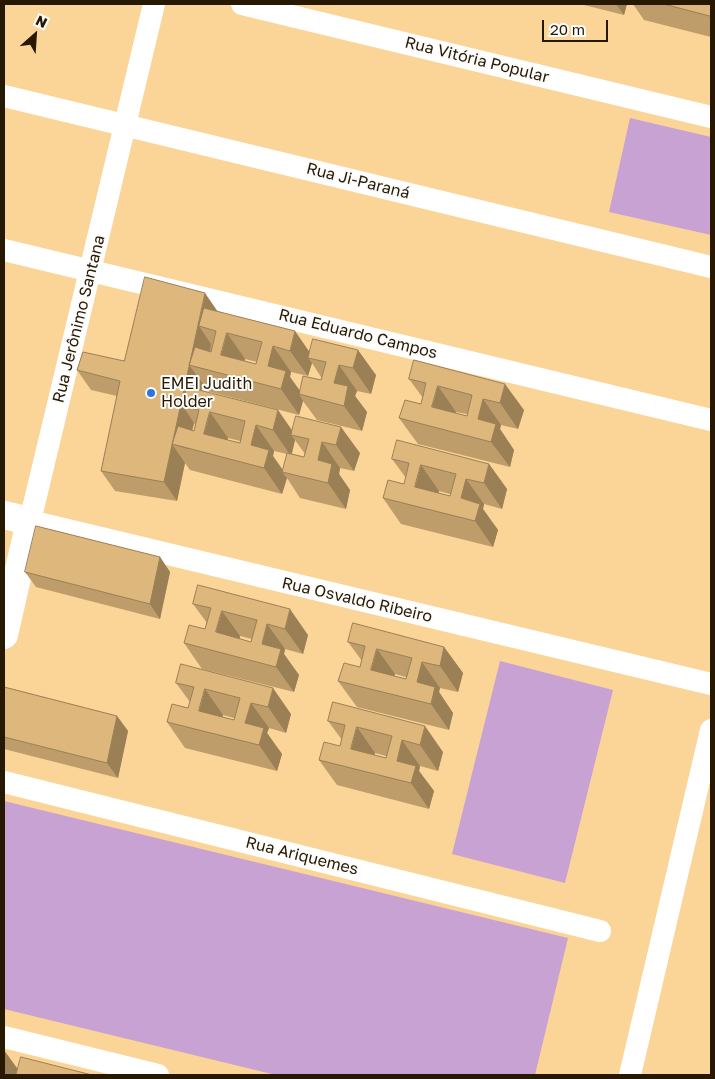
<!DOCTYPE html>
<html>
<head>
<meta charset="utf-8">
<style>
  body { margin:0 }
  #map { position:relative; width:715px; height:1079px; overflow:hidden; background:#fbd498; font-family:"Golos Text",sans-serif }
  canvas { display:block }
  .frame { position:absolute; inset:0; border:5px solid #271901; pointer-events:none }
  .north { position:absolute; left:10px; top:10px; width:50px; height:50px; -webkit-text-stroke:4px #fcfcfc; paint-order:stroke; rotate:26deg; font-size:14px; font-weight:700; line-height:20px; text-align:center; color:#271901 }
  .north::after { content:''; display:block; margin:auto; width:18px; height:22px; background:#271901; clip-path:polygon(50% 0,100% 100%,50% 72%,0 100%) }
  .scale { position:absolute; left:542px; top:20px; width:66px; height:22px; box-sizing:border-box; border:2px solid #271901; border-top:0; padding-left:6px; font-size:15px; line-height:18px; white-space:nowrap; color:#271901; -webkit-text-stroke:4px #fcfcfc; paint-order:stroke }
</style>
</head>
<body>
<div id="map">
<canvas width="715" height="1079"></canvas>
<div class="frame"></div>
<div class="north">N</div>
<div class="scale">20 m</div>
</div>
<script>
const context = document.querySelector('canvas').getContext('2d');
context.lineJoin = 'round';
function fill(path, color) { context.fillStyle = color; context.fill(path, 'evenodd'); }
function stroke(path, color, width, dash) { context.strokeStyle = color; context.lineWidth = width; context.lineCap = dash ? 'butt' : 'round'; context.setLineDash(dash || []); context.stroke(path); }
function label(font, color, halo, rows, align = 'center') {
  context.font = font + ' "Golos Text",sans-serif'; context.lineWidth = 4; context.setLineDash([]); context.textBaseline = 'middle'; context.strokeStyle = halo; context.fillStyle = color; for (const [text, x, y, turn = 0] of rows) {
    context.save(); context.translate(x, y); context.rotate((+turn || 0) * Math.PI / 180); context.textAlign = isNaN(turn) ? turn : align; if (halo) context.strokeText(text, 0, 0); context.fillText(text, 0, 0); context.restore();
  }
}
const green = new Path2D(`
  M630,118L711,137V235L609,212Z
  M500,661L613,690L565,883L452,854Z
  M4,801L568,938L535,1075H276L4,1009Z`);
const minor = new Path2D(`
  M154,4L30,521L711,684
  M242,4L711,117
  M4,96L711,267
  M4,250L711,420
  M4,782L600,931
  M4,1037L158,1075
  M630,1075L711,730`);
const tertiary = new Path2D(`
  M4,515L30,521L4,635`);
const wall = new Path2D(`
  M580,4H627L624,15Z
  M633,4H711V37L644,20Z
  M218,311L309,351L376,375L371,394L357,391L355,396L367,412L362,431L317,420L303,401L299,415L207,391L203,384L201,391L292,431L360,453L354,471L340,468L339,474L350,490L346,509L300,498L287,478L282,494L190,470L185,463L177,501L115,491L101,471L117,396L91,390L77,370L124,361ZM245,359L257,362L256,364L245,361ZM312,363L321,377V380L300,391L290,377L291,372L308,376ZM194,423L195,425L194,431L192,430ZM228,438L240,441V443L228,440ZM295,440L305,454L304,457L292,454ZM274,451L287,454L283,470L273,456Z
  M414,360L524,410L518,429L501,425L500,429L514,450L510,467L418,444L399,418L421,404L423,398L409,379ZM456,412L467,414V416L455,413Z
  M392,459L489,464L507,489L502,509L484,504L483,509L498,530L493,547L401,524L383,498L404,484L406,478ZM439,491L450,494V496L439,493Z
  M160,557L170,572L160,619L36,587L25,572Z
  M198,585L308,635L303,654L285,649L284,654L299,675L294,692L202,669L184,643L205,629L207,623L193,604ZM240,636L252,639L251,642L240,639Z
  M348,642L444,647L463,673L458,692L440,688L439,692L453,713L449,730L357,707L338,681L360,667L362,661ZM395,674L406,677V679L394,676Z
  M181,664L291,714L286,733L269,728L267,733L282,754L277,771L185,748L167,722L188,708L190,702L176,683ZM223,715L234,718V720L223,717Z
  M4,687L117,716L128,731L118,778L4,749Z
  M333,702L443,752L438,771L420,766L419,771L434,791L429,809L337,785L319,760L340,746L342,740L328,721ZM375,753L386,756V758L374,755Z`);
const shadedWall = new Path2D(`
  M616,4H627L624,15Z
  M205,293L218,312L199,326L211,344L206,370L189,365L203,384L197,409L182,405L194,423L188,449L172,444L185,463L177,501L164,482Z
  M295,331L313,357L308,358L312,363L308,376L290,351Z
  M227,333L245,359L240,378L221,355Z
  M273,346L291,372L290,377L303,395L299,394L303,401L299,415L281,389L268,366Z
  M358,350L376,375L371,394L353,368Z
  M339,365L357,391L355,396L367,412L362,431L344,406L334,383Z
  M505,384L524,410L518,429L500,403Z
  M438,386L456,412L450,431L432,407Z
  M483,399L501,425L500,429L514,450L510,467L491,442L478,419Z
  M278,410L296,436L291,435L295,440L291,456L273,430Z
  M210,412L228,438L223,457L204,434Z
  M256,425L274,451L273,456L284,472H282L287,478L282,494L264,468L251,445Z
  M341,427L360,453L354,471L336,445Z
  M322,442L340,468L339,474L350,490L346,509L328,483L318,460Z
  M489,464L507,489L502,509L484,483Z
  M421,465L439,491L434,511L415,487Z
  M466,479L484,504L483,509L498,530L493,547L475,521L461,498Z
  M160,557L170,572L160,619L150,604Z
  M290,609L308,635L303,654L285,629Z
  M222,611L240,636L235,656L216,632Z
  M267,624L285,649L284,654L299,675L294,692L276,667L262,644Z
  M444,647L463,673L458,692L440,666Z
  M377,649L395,674L389,694L371,670Z
  M422,662L440,688L439,692L453,713L449,730L431,704L417,682Z
  M273,688L291,714L286,733L268,707Z
  M205,689L223,715L218,735L199,711Z
  M251,703L269,728L267,733L282,754L277,771L259,745L245,723Z
  M117,716L128,731L118,778L107,763Z
  M425,726L443,752L438,771L420,745Z
  M357,727L375,753L369,773L351,749Z
  M402,740L420,766L419,771L434,791L429,809L411,783L397,761Z
  M4,1050L22,1075H4Z`);
const building = new Path2D(`
  M664,4H711V16Z
  M145,277L205,293L164,482L101,471L120,381L77,370L83,352L124,361Z
  M204,308L295,331L290,351L273,346L268,366L286,371L281,389L189,365L195,347L211,352L216,331L199,326ZM227,333L262,342L256,364L221,355Z
  M313,339L358,350L353,368L339,365L334,383L348,386L344,406L299,394L303,376L321,380L326,362L308,358Z
  M414,360L505,384L500,403L483,399L478,419L496,424L491,442L399,418L405,400L421,404L426,383L409,379ZM438,386L472,395L467,416L432,407Z
  M187,387L278,410L273,430L256,425L251,445L269,450L264,468L172,444L178,426L194,431L199,410L182,405ZM210,412L245,421L240,443L204,434Z
  M296,416L341,427L336,445L322,442L318,460L332,464L328,483L282,472L287,453L304,457L309,439L291,435Z
  M397,440L489,464L484,483L466,479L461,498L480,504L475,521L383,498L388,480L404,484L409,463L392,459ZM421,465L456,474L450,496L415,487Z
  M36,526L160,557L150,604L25,572Z
  M198,585L290,609L285,629L267,624L262,644L281,649L276,667L184,643L189,625L205,629L211,608L193,604ZM222,611L257,620L251,642L216,632Z
  M353,623L444,647L440,666L422,662L417,682L435,687L431,704L338,681L344,663L360,667L365,646L348,642ZM377,649L412,658L406,679L371,670Z
  M181,664L273,688L268,707L251,703L245,723L264,728L259,745L167,722L172,704L188,708L194,687L176,683ZM205,689L240,698L234,720L199,711Z
  M4,687L117,716L107,763L4,737Z
  M333,702L425,726L420,745L402,740L397,761L416,766L411,783L319,760L324,742L340,746L345,725L328,721ZM357,727L392,736L386,758L351,749Z
  M21,1057L92,1075H16Z`);
const markers = [
  [151,393,5,"#2c76e2"]
];
const streetNames = [
  ["Rua Vitória Popular",477,60,14],
  ["Rua Ji-Paraná",358,181,14],
  ["Rua Jerônimo Santana",79,319,-76],
  ["Rua Eduardo Campos",358,334,14],
  ["Rua Osvaldo Ribeiro",357,600,13],
  ["Rua Ariquemes",302,856,14]
];
const poiNames = [
  ["EMEI Judith",161,384],
  ["Holder",161,402]
];
fill(green, '#c8a2d3');
stroke(minor, '#fff', 22);
stroke(tertiary, '#fff', 28);
fill(wall, '#be9d6a');
fill(shadedWall, '#9b8056');
fill(building, '#ddb77b');
stroke(building, '#9b8056', 1);
for (const [x, y, r, color] of markers) { const dot = new Path2D(); dot.arc(x, y, r, 0, 2 * Math.PI); context.fillStyle = color; context.fill(dot); stroke(dot, '#fcfcfc', 2); }
label('16px', '#271901', '#fcfcfc', streetNames);
label('16px', '#271901', '#fcfcfc', poiNames, 'left');
</script>
</body>
</html>
